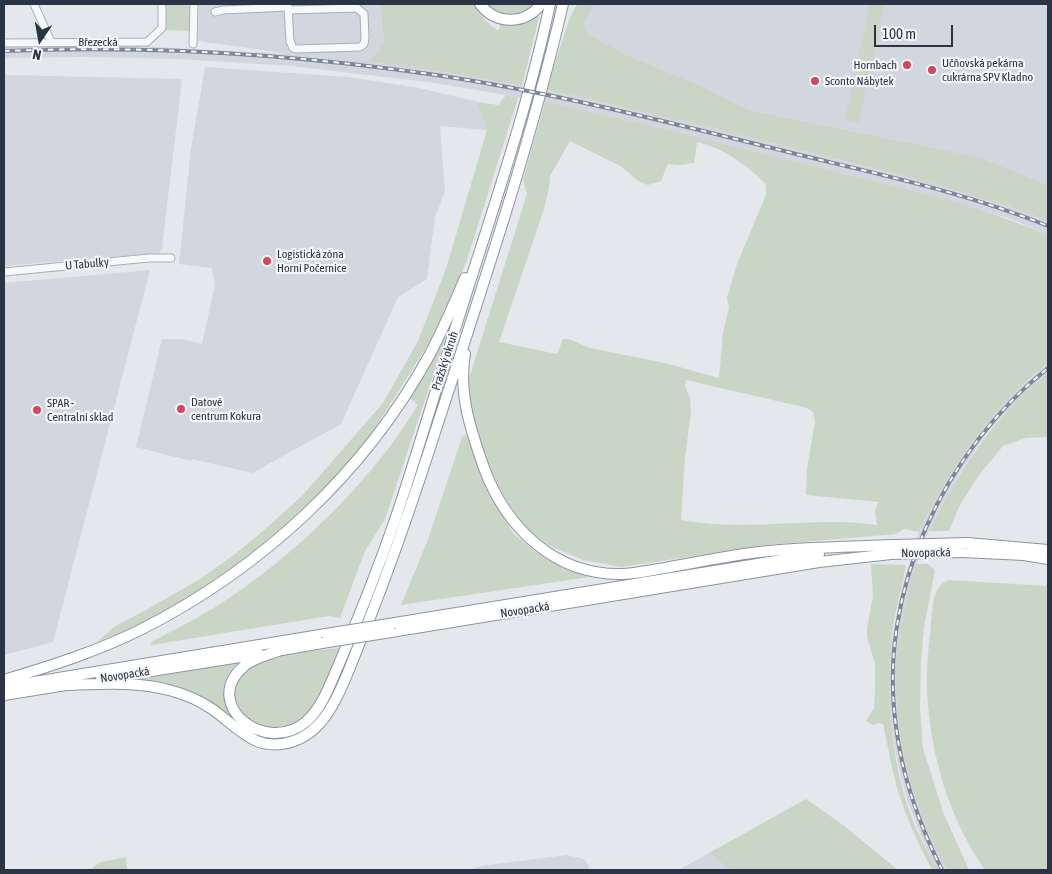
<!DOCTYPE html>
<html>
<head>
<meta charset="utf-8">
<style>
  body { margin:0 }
  #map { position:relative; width:1052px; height:874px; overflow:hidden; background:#e4e7ec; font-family:"Asap Condensed",sans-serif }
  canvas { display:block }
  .frame { position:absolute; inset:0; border:5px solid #2b3445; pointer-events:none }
  .north { position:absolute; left:15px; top:15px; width:50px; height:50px; -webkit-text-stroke:4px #f4f6f9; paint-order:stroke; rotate:192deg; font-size:14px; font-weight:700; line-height:20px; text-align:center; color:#2b3445 }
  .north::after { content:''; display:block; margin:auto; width:18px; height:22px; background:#2b3445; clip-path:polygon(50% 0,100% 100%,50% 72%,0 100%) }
  .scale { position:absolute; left:874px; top:25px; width:79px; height:22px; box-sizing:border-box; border:2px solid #2b3445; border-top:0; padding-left:6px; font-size:15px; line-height:18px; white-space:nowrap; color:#2b3445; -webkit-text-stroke:4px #f4f6f9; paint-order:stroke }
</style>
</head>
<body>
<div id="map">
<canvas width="1052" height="874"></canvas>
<div class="frame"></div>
<div class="north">N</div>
<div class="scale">100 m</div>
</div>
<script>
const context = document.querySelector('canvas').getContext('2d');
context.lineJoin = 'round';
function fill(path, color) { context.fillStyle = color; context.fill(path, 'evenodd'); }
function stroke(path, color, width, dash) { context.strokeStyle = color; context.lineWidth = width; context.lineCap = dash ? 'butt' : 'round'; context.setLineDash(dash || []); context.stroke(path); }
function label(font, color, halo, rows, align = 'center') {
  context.font = font + ' "Asap Condensed",sans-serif'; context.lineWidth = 4.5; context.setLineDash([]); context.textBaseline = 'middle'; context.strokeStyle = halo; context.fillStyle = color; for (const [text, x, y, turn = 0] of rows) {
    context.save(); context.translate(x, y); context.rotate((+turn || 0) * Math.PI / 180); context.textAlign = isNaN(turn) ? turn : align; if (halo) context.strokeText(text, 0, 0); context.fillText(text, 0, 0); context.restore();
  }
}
const built = new Path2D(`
  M199,4H380L384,43L370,62L437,71L560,93L659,115L920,180L976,195L1048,221V234L1008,218L917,192L656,127L506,95L435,83L292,66L178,59L86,57L4,58V47L21,46H137L290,54L198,41Z
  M595,4H1048V185L969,155L754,111L740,106L704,87L627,55L587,33L582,22Z
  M205,67L349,77L419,88L478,102V106L487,130L440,126L445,192L435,216L427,279L398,297L341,424L252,473L192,459L191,461L136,447L162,339H183L202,344L215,285L212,268L179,264L191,149Z
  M4,75L182,79L162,248L159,253L4,266Z
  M150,270L53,642L4,655V283Z
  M1048,363V373L1002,416L984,437L959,474L926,536L908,592L898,652V704L899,724L906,763L915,797L929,833L946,870H937L921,836L907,799L898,765L891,725L889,678L890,651L901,590L919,532L942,487L964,451L996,410L1016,391Z
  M709,853L730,870H679Z
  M567,855L584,859L588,864L589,870H469L481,866Z`);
const green = new Path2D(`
  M166,4H190V31L166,30Z
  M380,4H473L486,21L498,31L501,23L519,24L537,16L539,17L522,86L437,71L369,62L384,43Z
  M485,4H537C520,21 503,18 485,4Z
  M577,4H595L583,22L587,33L627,55L704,87L740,106L754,111L969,155L985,160L1048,185V221C969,190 887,172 804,151C718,130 633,108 546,90L570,17Z
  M870,4H885L859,122L847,120L845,118Z
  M506,95L518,98L467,260L438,329L375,428L347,464L297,516L247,557L183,602L137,626L97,642L114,627L146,610L200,579L235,554L256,537L302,496L383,403L418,341L446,269L487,130L478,106V102L498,105Z
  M545,102L656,127L917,192L973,207L1048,234V363C986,413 954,462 919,532L904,529L896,534L768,545L621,567L583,560L548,545L525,527L505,498L489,468L473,416L467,385L527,194L523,179ZM570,141L622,167L638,181L648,185L661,181L668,164L680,165L694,163L697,142C724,148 748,166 766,184V195L737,264L727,298L729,307L723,333L719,378L665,363L590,348L569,339H563L557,354L499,342L544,209L549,188L550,176ZM686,380L807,408L813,412L815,422L807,468L806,495L879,502L875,510L877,525C864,523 851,522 838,522C786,521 733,530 681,520L685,458L691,412L690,398L685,386Z
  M449,328L385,519L365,551L340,618L329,616L151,645V642C172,631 194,620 214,608C280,566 340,511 388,449C399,435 408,420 418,405L409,397Z
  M1048,373V437L1026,438L1003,446L979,475L960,505L949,531H929C960,469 993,417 1048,373Z
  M466,434L486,487L514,534L536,552L556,563L596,576L401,605L427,542L462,437Z
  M871,564L906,565C901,591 893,617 891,644C886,702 892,768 914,823C920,839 930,855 938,870H932C921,848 910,827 902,803C893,778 889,751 883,724L879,723L873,725L866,721L874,708L875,690V664L867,637V628L873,596Z
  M917,564H928L935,570L924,627L921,660L920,709L923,748L943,812L969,870H947C912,808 894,736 896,665C897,647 901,629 904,612C908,595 910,579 917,564Z
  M949,580L1048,586V870H985C949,819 930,753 927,691C926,668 929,645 931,623C933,608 932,585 949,580Z
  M339,648L316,706L302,722L272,731L242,717C239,711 233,703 233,696C231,653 310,652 339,648Z
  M239,662C220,677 222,699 231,719L138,681V679Z
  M806,799L843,825L898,870H730L709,853Z
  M126,857L127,870H92L93,867L101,862Z`);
const minor = new Path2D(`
  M34,4L51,42
  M288,7L290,41L293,48L297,49L360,47L364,44L365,37L364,14L357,8L288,10
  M215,12L223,10L288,7V4
  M4,43L147,42L162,28V4
  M193,44L194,4
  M4,272L149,258H171`);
const highway = new Path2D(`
  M480,4C496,25 525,25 541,4
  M465,354C458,393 471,431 484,468C506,527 554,575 621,574C636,574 651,570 665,568C691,563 718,558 744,554C794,547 844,547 894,545
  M967,543L1048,550
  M963,552L1024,555L1048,559
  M395,623L819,554
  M391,632L819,562L891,554
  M281,650C268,655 253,658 243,667C201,704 265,757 307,721C323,706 330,684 339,664C359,617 378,569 395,520C417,455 436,388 457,323C490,217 527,112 550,4
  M276,651L322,643
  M101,679L259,654
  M4,680C51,666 98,651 142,629C262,568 365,473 430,354C443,329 454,304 465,278
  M65,685C99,684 136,681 169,690C184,694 199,700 212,709C239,728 256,754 294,741C311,735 323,722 332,706C345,684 353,658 363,635C391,566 415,495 438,423C483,285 530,146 563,4
  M4,687L326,634
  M4,695L72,684`);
const rail = new Path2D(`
  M4,51C148,45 293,54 436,75C551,92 663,121 776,149C867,172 960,190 1048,226
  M942,870C919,824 902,777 896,726C877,592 944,451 1048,368`);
const highwayBridge = new Path2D(`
  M894,545L967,543
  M891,554L963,552
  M326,634L395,623
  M322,643L391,632`);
const markers = [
  [907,65,5,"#d1495b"],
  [932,70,5,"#d1495b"],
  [815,81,5,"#d1495b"],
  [267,261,5,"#d1495b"],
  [181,409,5,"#d1495b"],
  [37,410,5,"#d1495b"]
];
const streetNames = [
  ["Březecká",98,42],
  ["U Tabulky",87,264,-5],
  ["Pražský okruh",445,361,-72],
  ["Novopacká",926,553,-1],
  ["Novopacká",525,610,-9],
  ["Novopacká",125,675,-9]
];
const poiNames = [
  ["Učňovská pekárna",942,63],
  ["cukrárna SPV Kladno",942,77],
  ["Hornbach",897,65,"right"],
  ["Sconto Nábytek",825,81],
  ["Logistická zóna",277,254],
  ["Horní Počernice",277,268],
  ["Datové",191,402],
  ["centrum Kokura",191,416],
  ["SPAR -",47,403],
  ["Centralní sklad",47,417]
];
fill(built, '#d2d6de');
fill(green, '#c9d6c5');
stroke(minor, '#a9aeb7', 9);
stroke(highway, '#8b94a3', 12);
stroke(minor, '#f7f8fa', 7);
stroke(highway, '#fff', 10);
stroke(rail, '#7d8696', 4);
stroke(rail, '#f4f6f9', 2, [5.5]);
stroke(highwayBridge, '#8b94a3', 12, []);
stroke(highwayBridge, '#fff', 10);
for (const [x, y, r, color] of markers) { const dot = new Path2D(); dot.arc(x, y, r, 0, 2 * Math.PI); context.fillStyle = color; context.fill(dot); stroke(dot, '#f4f6f9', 2); }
label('12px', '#2b3445', '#f4f6f9', streetNames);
label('12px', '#2b3445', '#f4f6f9', poiNames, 'left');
</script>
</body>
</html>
